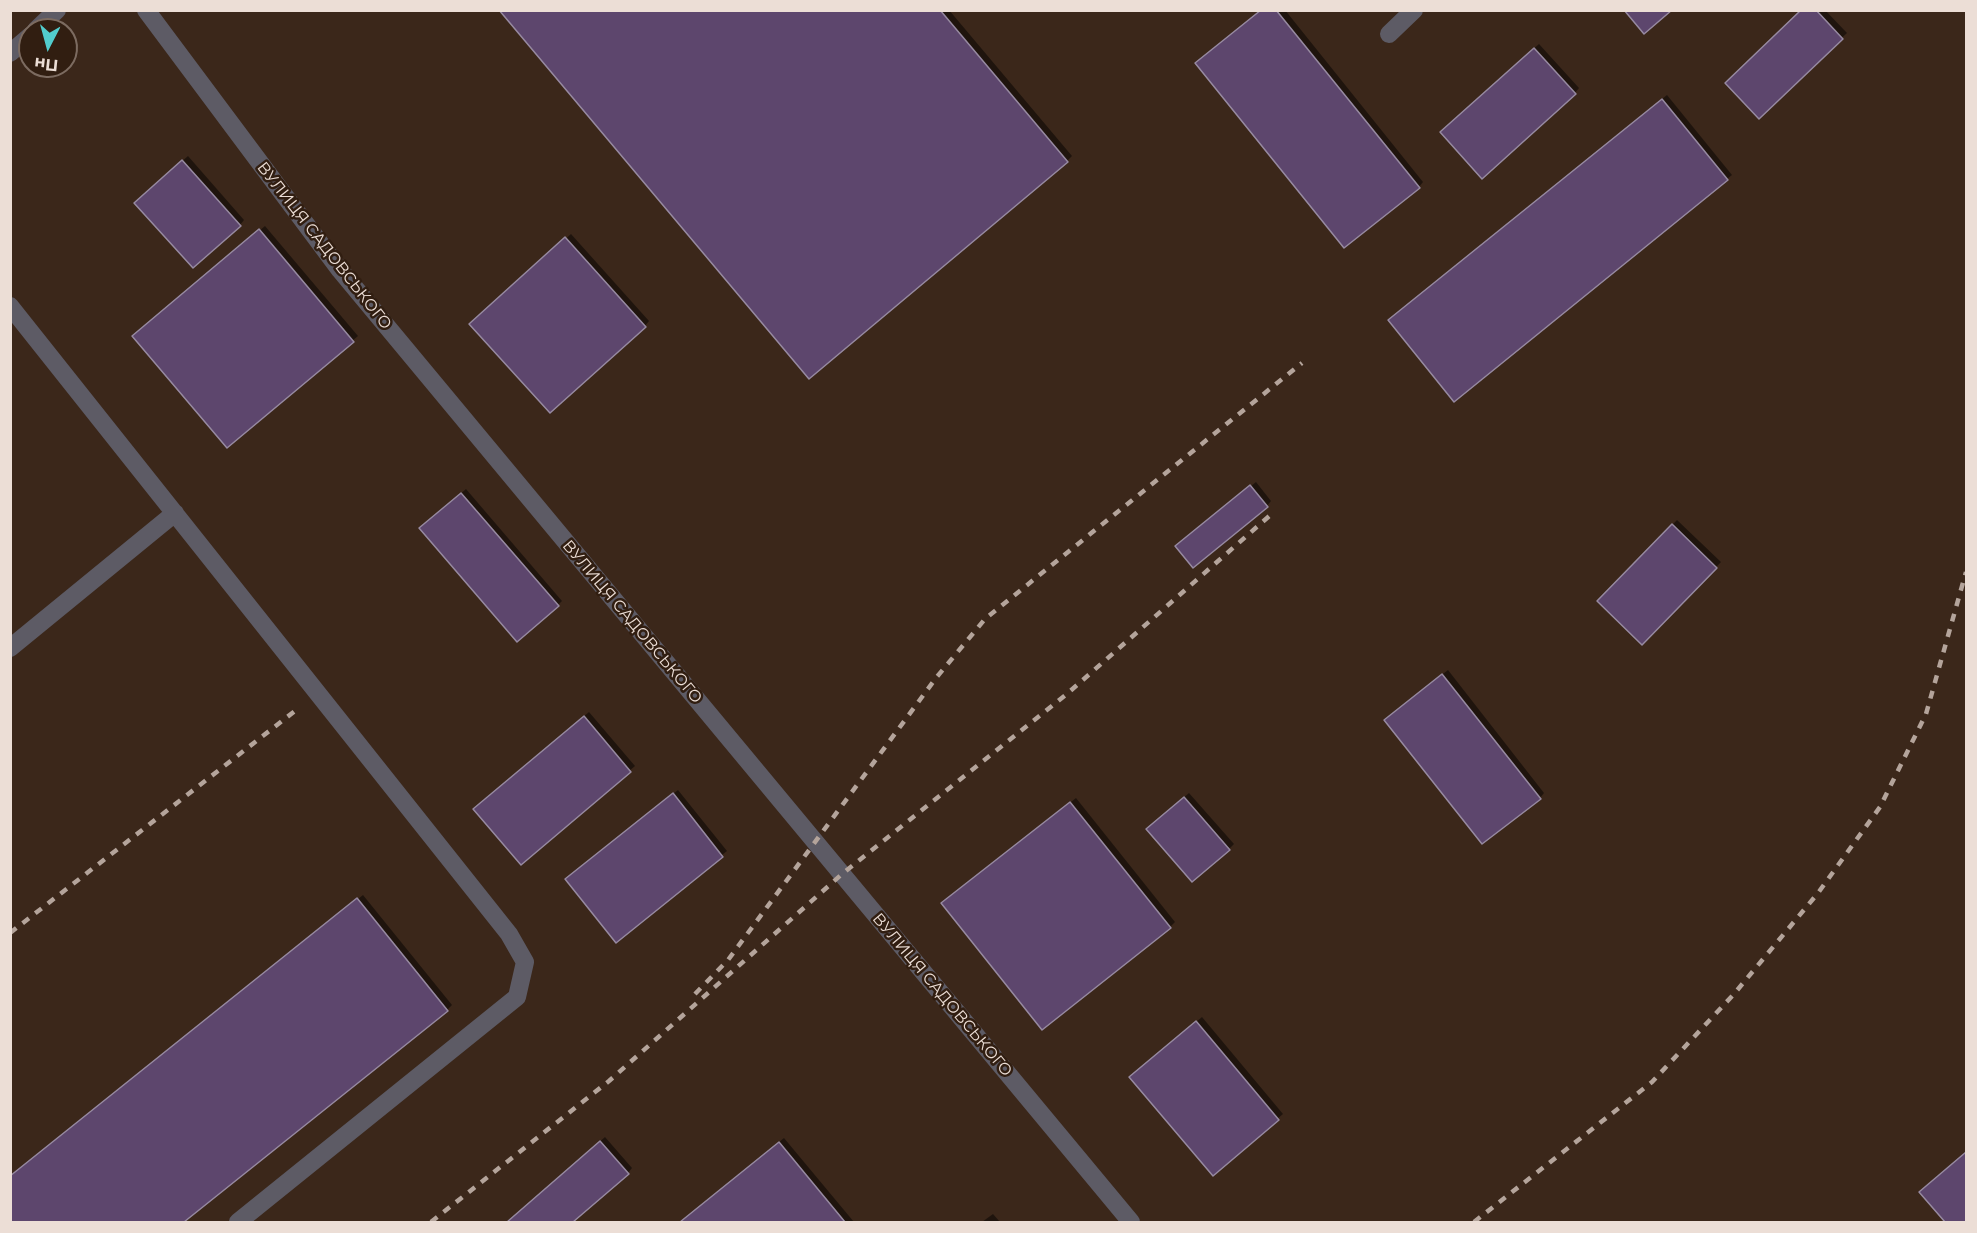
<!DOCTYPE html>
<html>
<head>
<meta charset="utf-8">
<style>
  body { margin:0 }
  #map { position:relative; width:1977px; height:1233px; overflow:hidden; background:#3b271a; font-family:Montserrat,sans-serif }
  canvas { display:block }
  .frame { position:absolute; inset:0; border:12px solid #ecded6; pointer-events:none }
  .north { position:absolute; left:18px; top:18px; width:60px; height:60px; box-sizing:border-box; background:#311e11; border:2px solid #7c6b60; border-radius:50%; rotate:186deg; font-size:16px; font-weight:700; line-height:24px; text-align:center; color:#ecded6 }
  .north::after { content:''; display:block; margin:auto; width:21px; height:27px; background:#52cdcd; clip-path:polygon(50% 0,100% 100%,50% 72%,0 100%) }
</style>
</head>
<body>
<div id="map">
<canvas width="1977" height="1233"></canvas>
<div class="frame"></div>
<div class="north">Пн</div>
</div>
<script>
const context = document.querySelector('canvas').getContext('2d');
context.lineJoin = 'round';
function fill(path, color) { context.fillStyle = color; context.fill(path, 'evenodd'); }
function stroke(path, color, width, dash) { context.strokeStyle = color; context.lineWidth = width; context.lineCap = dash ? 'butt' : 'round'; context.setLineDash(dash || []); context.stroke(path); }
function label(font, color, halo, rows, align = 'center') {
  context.font = font + ' Montserrat,sans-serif'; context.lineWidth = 5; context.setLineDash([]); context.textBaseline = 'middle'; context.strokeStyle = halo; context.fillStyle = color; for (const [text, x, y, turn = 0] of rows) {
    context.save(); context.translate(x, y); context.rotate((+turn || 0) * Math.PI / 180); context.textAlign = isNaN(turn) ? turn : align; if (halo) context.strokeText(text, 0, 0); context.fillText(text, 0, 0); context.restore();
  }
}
const shadow = new Path2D(`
  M501,10H949L1072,156L1067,161Z
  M1262,10H1285L1423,182L1419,187Z
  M1803,10H1825L1847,33L1759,117Z
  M1539,44L1579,88L1575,93L1447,127Z
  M1667,95L1732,175L1727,179L1395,315Z
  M188,156L244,220L240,225L141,198Z
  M265,226L358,336L228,446L139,331Z
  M571,234L649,321L645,326L476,319Z
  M1256,482L1271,501L1267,506L1182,542Z
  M466,489L562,601L558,605L426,524Z
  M1677,520L1721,562L1642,643L1599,601Z
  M1448,670L1544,793L1540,798L1391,715Z
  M589,712L635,766L521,863L480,804Z
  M678,790L727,851L616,941L572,875Z
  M1189,793L1234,844L1229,849L1153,824Z
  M1076,798L1175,922L1170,927L948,899Z
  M363,895L452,1005L447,1010L181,1222H10V1176Z
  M1202,1017L1283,1114L1213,1174L1136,1073Z
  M605,1137L632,1168L628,1173L571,1222H509Z
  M784,1138L854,1222H681Z
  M1966,1153V1222H1947L1921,1192Z
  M993,1214L1000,1222H982Z`);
const building = new Path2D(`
  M499,10H940L1068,162L809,379Z
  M1261,10H1276L1420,188L1344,248L1195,63Z
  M1624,10H1672L1644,34Z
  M1801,10H1816L1843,39L1759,119L1725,83Z
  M1534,48L1576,94L1482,179L1440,132Z
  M1662,99L1728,180L1454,402L1388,320Z
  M182,160L241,226L193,268L134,203Z
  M259,229L354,342L227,448L132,336Z
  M565,237L646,327L550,413L469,324Z
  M1250,485L1268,507L1193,568L1175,546Z
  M461,493L559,606L517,642L419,528Z
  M1672,524L1717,568L1642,645L1597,601Z
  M1442,674L1541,799L1482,844L1384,720Z
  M584,716L631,772L521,865L473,809Z
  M673,793L723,857L616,943L565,879Z
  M1184,797L1230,850L1192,882L1146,829Z
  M1070,802L1171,928L1042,1030L941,903Z
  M357,898L448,1011L184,1222H10V1176Z
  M1196,1021L1279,1120L1213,1176L1129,1077Z
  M600,1141L629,1174L573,1222H507Z
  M779,1142L845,1222H680Z
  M1966,1152V1222H1945L1919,1192Z`);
const lane = new Path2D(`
  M1389,34L1414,10
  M10,306L509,934L525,962L517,997L238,1222
  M10,648L175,513`);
const street = new Path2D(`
  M146,10L340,270L1131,1222
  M36,30L57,10
  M10,53L30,36`);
const rail = new Path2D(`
  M10,933L300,707
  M695,994L728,960L936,678L985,619L1302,363
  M431,1222L609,1081L842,874L1068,693L1275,511
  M1474,1222L1652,1082L1734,994L1818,893L1880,807L1926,714L1966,572`);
const streetNames = [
  ["ВУЛИЦЯ САДОВСЬКОГО",324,246,52],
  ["ВУЛИЦЯ САДОВСЬКОГО",632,622,50],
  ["ВУЛИЦЯ САДОВСЬКОГО",942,995,50]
];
fill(shadow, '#0007');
fill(building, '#5d466d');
stroke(building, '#978aa1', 1.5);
stroke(lane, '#5d5b65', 18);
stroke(street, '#5d5b65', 18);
stroke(rail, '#b4a49b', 4.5, [8, 8]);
label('16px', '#ecded6', '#311e11', streetNames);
</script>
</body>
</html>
